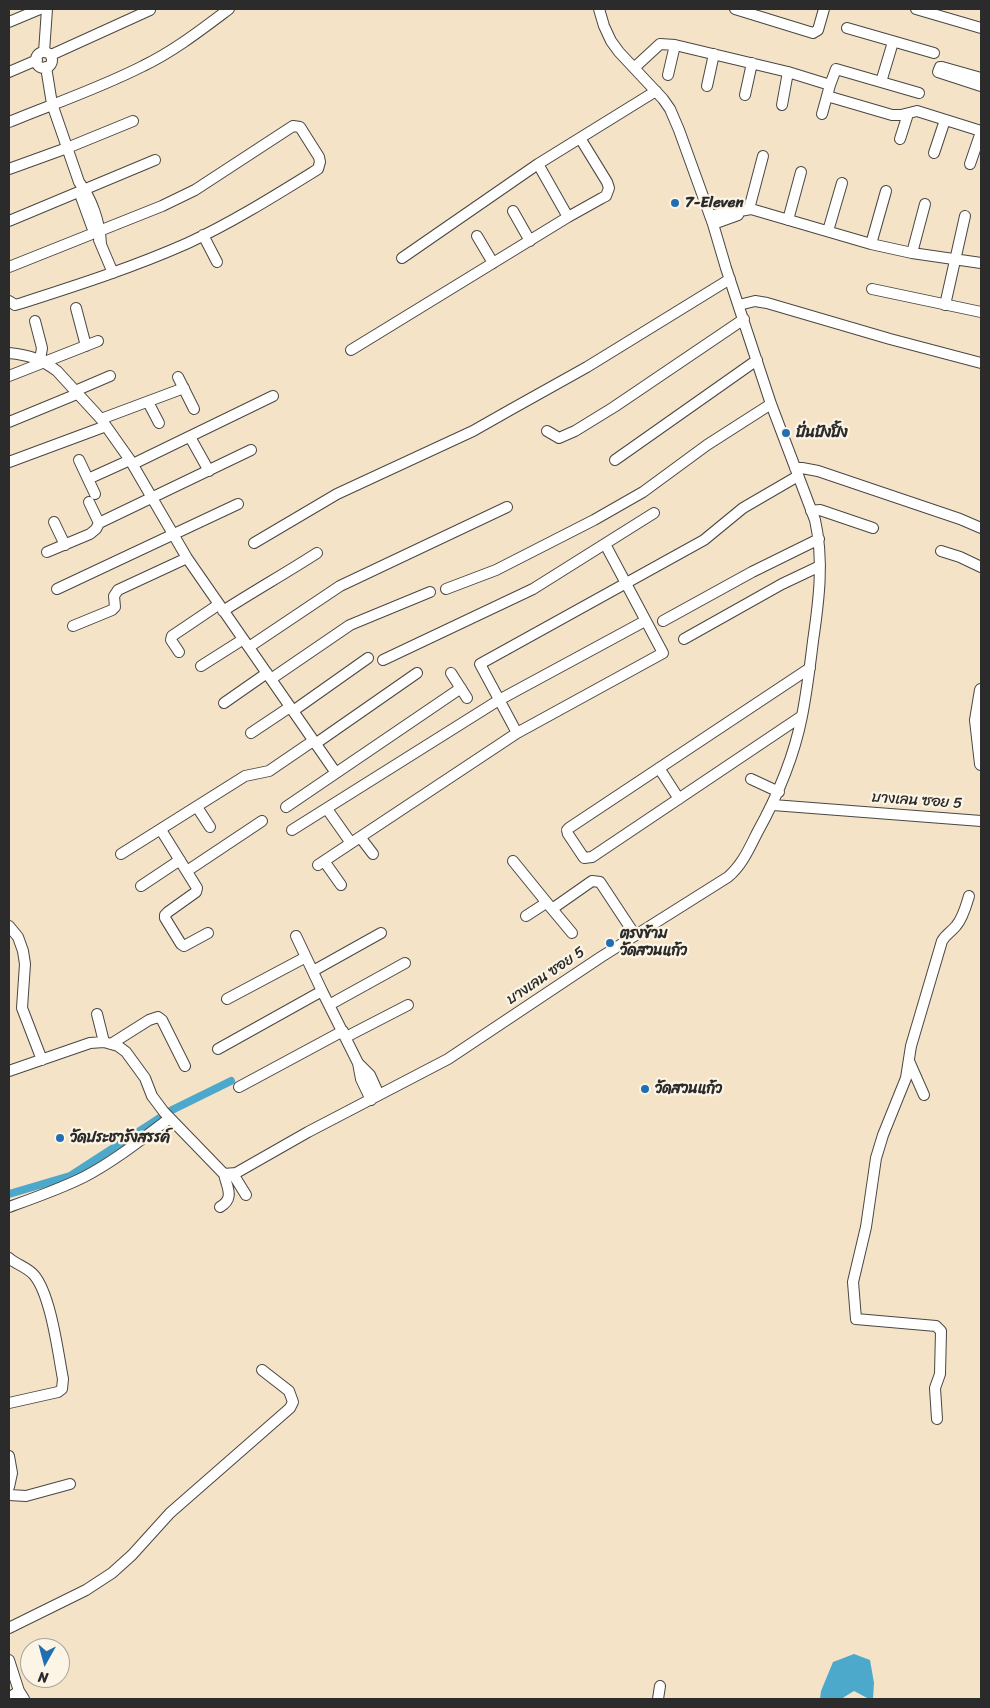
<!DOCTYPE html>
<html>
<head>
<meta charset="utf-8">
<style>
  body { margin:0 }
  #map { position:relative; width:990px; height:1708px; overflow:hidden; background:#f5e3c8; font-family:Sriracha,sans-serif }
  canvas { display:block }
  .frame { position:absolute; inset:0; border:10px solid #2b2b2b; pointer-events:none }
  .north { position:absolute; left:20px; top:1638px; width:50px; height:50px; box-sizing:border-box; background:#fcf5e5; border:1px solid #a8a49b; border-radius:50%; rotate:187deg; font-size:14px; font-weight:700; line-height:20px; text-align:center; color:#2b2b2b }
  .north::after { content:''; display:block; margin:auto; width:18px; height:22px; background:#1f6fb2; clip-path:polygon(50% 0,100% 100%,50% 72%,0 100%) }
</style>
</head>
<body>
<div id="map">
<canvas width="990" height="1708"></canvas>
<div class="frame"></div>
<div class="north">N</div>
</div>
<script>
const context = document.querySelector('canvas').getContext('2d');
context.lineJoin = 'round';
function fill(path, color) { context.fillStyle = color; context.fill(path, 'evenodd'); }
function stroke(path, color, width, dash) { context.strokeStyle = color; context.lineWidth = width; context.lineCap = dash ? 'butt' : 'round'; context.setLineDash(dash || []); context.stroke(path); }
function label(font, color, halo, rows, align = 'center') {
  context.font = font + ' Sriracha,"Playpen Sans Thai",sans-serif'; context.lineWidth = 4.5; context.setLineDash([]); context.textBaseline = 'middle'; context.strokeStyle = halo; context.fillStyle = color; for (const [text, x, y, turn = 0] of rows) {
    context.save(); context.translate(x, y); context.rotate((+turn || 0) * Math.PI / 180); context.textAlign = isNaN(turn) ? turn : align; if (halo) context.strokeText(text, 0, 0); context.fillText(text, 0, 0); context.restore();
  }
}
const water = new Path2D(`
  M854,1654L870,1660L874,1683L873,1699H869L854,1691L841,1699H820L821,1691L833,1662Z`);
const canal = new Path2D(`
  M9,1194L70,1176L172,1110L231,1081`);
const minor = new Path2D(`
  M735,9L813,33L818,30L824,9
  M916,9L981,28
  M9,22L40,9
  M847,28L934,53
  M44,52L47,9
  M36 60a8 8 0 1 1 16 0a8 8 0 1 1-16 0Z
  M51,55L150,10
  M46,67L52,104L79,182C92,199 100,223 101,244
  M634,68L660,44L675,45L788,72L830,85L827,96L892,115H901L917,111L981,131
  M9,72L37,60
  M668,75L675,45
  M981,78L942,67H940L938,72L981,86
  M881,82L893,42
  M830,85L836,69L919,93
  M707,86L714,54
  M745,95L752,63
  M782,105L788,72
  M822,114L827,96
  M9,122C53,104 100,88 143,66C174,51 201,30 229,9
  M900,139L908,114
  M934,153L945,120
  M538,164L568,217
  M970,164L981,132
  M9,169L67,148L133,121
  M80,194L92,227
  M749,209L763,156
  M513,211L530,241
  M711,216L735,209L740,211L751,209L871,244L912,253L981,263
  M788,220L801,172
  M9,221L155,160
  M713,224L738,215L740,211
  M828,231L842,183
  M203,235L217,262
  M477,236L493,263
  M99,240L113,273
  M871,244L886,191
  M912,253L925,204
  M402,258L538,164L656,91
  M9,267L162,206L195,190L293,126L300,127L319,157L320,162L318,169C276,195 233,222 188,243C134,267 78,285 22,303L15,305L9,301
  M872,289L981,312
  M739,305L755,301L767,303L890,339L981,363
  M945,305L965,216
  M76,308L86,346
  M35,321L42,348L40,360
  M351,350L568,217L602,198L606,196L609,188L607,182L580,138
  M9,353C29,355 41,359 57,371L101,419L130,460L187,558L336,773
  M9,376L98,341
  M178,377L194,409
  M75,391L110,376
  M148,402L159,423
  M101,419L184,388
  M9,422L77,394
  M547,431L559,438L575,431L614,407L744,319
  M190,437L209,471
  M79,460L95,494
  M615,460L757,360
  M9,462L106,426
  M133,464L273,396
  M795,468H802L818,471L960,519L981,528
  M88,479L130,460
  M89,502L99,523
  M811,511L820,510L873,528
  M54,522L65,545
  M254,543L337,494L473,431L510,410L587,367L730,279
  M941,551L960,557L981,567
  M47,552L90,534L96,529L99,523L251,450
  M57,589L238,504
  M446,589L496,570L594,520L643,492L707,445L771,404
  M223,611C254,591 286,573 317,553
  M663,621L752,572L819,539
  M73,626L112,610L115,607L114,596L118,590L187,558
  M684,639L782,584L820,566
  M249,647L340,586L507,507
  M179,652L171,640L172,636L218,605
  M383,660L533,589L654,513
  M201,666L242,640
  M451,673L467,698
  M271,679L350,625L430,592
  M224,703L267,673
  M293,711L368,658
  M802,716L592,857L584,858L568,834L567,830L569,828L810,668
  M251,733L290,707
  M517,733L480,664L704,540L743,508L798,476
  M315,744L417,673
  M659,768L679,799
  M751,779L779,792
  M773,805L981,821
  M197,807L210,827
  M286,807L461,688
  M327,809L351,843
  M161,830L197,888L196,892L168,912L165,915V918L181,944L184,946L208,933
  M292,830L499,700L645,621
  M360,837L373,854
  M121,854L245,776L269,771L313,741
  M324,861L341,885
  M513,861L552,909L592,881L600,882L635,935
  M318,865L517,733L663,653L605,544
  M187,871L262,821
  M141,886L180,860
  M552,909L572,933
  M526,916L546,903
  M9,926L18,937L23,951L25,964L22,1008L42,1060
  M296,936L322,991
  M313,971L381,933
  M227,999L306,957
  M329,1005L405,963
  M97,1014L104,1042
  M346,1037L408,1005
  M111,1044L149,1020L158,1017L162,1020L185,1066
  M218,1049L322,991L358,1063L370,1075L379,1095
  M909,1061L924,1095
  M358,1063L361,1079L371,1100
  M9,1071L90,1043L104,1042L118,1046L126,1052L145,1078L152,1096L164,1112L224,1174
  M239,1087L343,1031
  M224,1174L236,1173L308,1132L448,1059L601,957L728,877C742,865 749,849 757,833C777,797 794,757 802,716C807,691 810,666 813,641C819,600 824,560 815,520L771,404L726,268L713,224L679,130L670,109L663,99L619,52L611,41L604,26L599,9
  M233,1174L246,1195
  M9,1207C34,1198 60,1189 84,1177C115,1161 143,1138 170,1118
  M220,1207C235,1198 227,1188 224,1174
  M9,1258C17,1265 27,1267 34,1275C51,1295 58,1353 63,1379L62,1389L58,1392L9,1403
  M937,1419L935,1388L940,1374L941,1331L936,1326L856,1319L853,1282L866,1227L876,1158L883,1135L906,1078L911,1046L942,941C946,934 951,932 956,926C963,918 966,906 969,896
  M9,1456L12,1473L9,1487
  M9,1495L26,1496L70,1484
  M9,1628L86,1590L112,1573L132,1555L170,1513L290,1408L293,1402L289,1391L262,1370
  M9,1660L19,1691L24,1699
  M9,1698L19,1691
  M658,1699L660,1686`);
const major = new Path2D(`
  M981,690L976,720L981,764`);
const markers = [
  [675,203,5,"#1f6fb2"],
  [786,433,5,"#1f6fb2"],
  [610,943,5,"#1f6fb2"],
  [645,1089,5,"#1f6fb2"],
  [60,1138,5,"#1f6fb2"]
];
const poiNames = [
  ["7-Eleven",685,203],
  ["ปั่นปังปิ้ง",796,433],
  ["ตรงข้าม",620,934],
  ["วัดสวนแก้ว",620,951],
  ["วัดสวนแก้ว",655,1089],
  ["วัดประชารังสรรค์",70,1138]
];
const streetNames = [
  ["บางเลน ซอย 5",917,801,4],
  ["บางเลน ซอย 5",546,976,-34]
];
fill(water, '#4ca9cb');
stroke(canal, '#4ca9cb', 8);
stroke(minor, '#494743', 12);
stroke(major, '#494743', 14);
stroke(minor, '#fff', 10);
stroke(major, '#fff', 12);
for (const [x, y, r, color] of markers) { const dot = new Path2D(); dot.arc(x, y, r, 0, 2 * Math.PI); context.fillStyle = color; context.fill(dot); stroke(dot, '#fcf5e5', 2); }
label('bold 15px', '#2b2b2b', '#fcf5e5', poiNames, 'left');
label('15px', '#2b2b2b', '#fcf5e5', streetNames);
</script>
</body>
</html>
